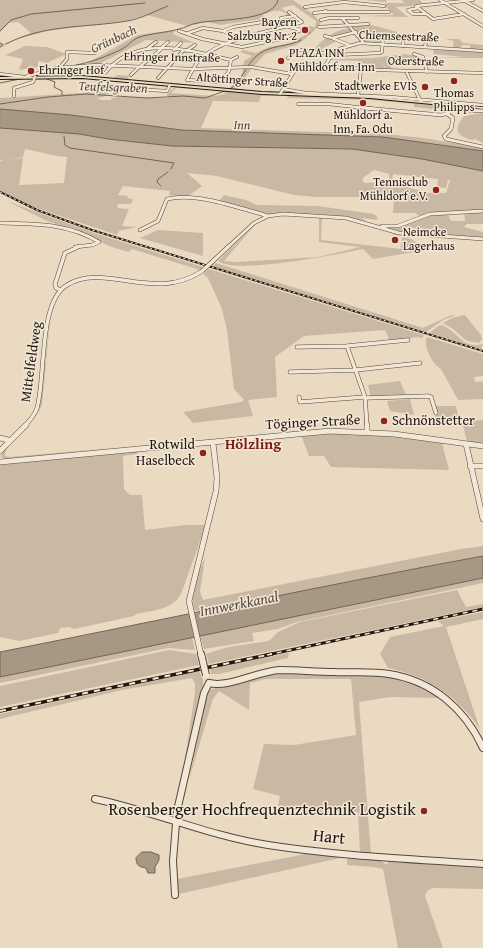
<!DOCTYPE html>
<html>
<head>
<meta charset="utf-8">
<style>
  body { margin:0 }
  canvas { display:block; background:#ebdac2 }
</style>
</head>
<body>
<canvas width="483" height="948"></canvas>
<script>
const context = document.querySelector('canvas').getContext('2d');
context.lineJoin = 'round';
function fill(path, color) { context.fillStyle = color; context.fill(path, 'evenodd'); }
function stroke(path, color, width, dash) { context.strokeStyle = color; context.lineWidth = width; context.lineCap = dash ? 'butt' : 'round'; context.setLineDash(dash || []); context.stroke(path); }
function label(font, color, halo, rows, align = 'center') {
  context.font = font + ' "Gentium Book Plus",serif'; context.lineWidth = 3; context.setLineDash([]); context.textBaseline = 'middle'; context.strokeStyle = halo; context.fillStyle = color; for (const [text, x, y, turn = 0] of rows) {
    context.save(); context.translate(x, y); context.rotate((+turn || 0) * Math.PI / 180); context.textAlign = isNaN(turn) ? turn : align; if (halo) context.strokeText(text, 0, 0); context.fillText(text, 0, 0); context.restore();
  }
}
const green = new Path2D(`
  M0,0H293L313,14L321,23L312,33L301,42L296,45L265,54L254,66L243,67L244,61L252,56L240,52L243,50L256,53L269,47L291,43L310,32L302,29L307,26L315,27L316,21L293,5L281,8L293,16L290,17C280,7 274,11 262,15L267,18L220,25L208,22L187,26L147,15L126,21L47,31L14,40L0,48V42L3,44L31,33L18,22L9,23L0,32Z
  M365,0H387L386,3H405L401,0H420L424,5L414,4L413,6L396,7L408,17L359,16L394,15L384,5H386L385,2Z
  M368,24L397,32V35L382,34L381,42H365L362,37L371,36L370,34H359L352,26Z
  M351,28L354,32L331,38L337,41L323,48L320,53L312,51C325,38 331,31 351,28Z
  M175,30L173,34L195,43L146,40L97,65H84L137,35Z
  M445,39H459L463,43L483,45V50L470,49V45H462L460,48L453,47L454,41Z
  M25,46L47,47L66,54L47,63L38,61V67L19,70L23,59L5,55Z
  M434,48L483,52V58H433L464,57L433,54Z
  M404,54L419,56L422,59L392,58L390,59L391,70H387L380,60L386,70L357,68L358,61L330,60L331,59L373,58Z
  M243,68H252L236,91L85,77L113,78L117,75L130,76L127,80L228,89C236,83 242,79 243,68Z
  M175,87L199,89L176,88L171,93L215,96L224,94L226,91L283,95L261,96L259,102L213,101L201,128L385,134L424,138L483,148V151L383,137L181,130L71,115L0,109V98L98,92L109,93L103,97L97,98L101,100H110L112,98L119,97L168,98L169,97L166,95Z
  M288,95L362,97L440,106L445,108L447,112L442,114V110L414,107V104L371,100L287,98Z
  M483,113V143L475,139L472,140C455,136 454,128 464,116Z
  M0,128L79,134L108,139L172,146L352,149L422,159L483,171V210L434,213L420,216L415,213H393L394,201L396,197H316L294,195L217,176L187,173L202,186L187,197L169,195L170,191L123,186L118,195L128,196L127,198L133,199L131,204H118L117,208L129,209L122,226L137,227L119,231L117,235L30,206L0,191V161L3,160H0ZM25,149L57,156L77,158L67,157L64,183L19,185L23,158L10,159L23,157ZM374,170L389,174V182L365,183L362,181L364,177ZM393,174L438,179L437,187L446,188L448,180H450L446,193H430L392,184Z
  M224,195L246,200L257,205L318,206L374,214L378,218L376,220L362,218L366,221L348,217L313,214H266L218,202Z
  M7,201L97,234L203,267L200,270L132,249L128,252C117,248 104,246 96,238L47,221Z
  M483,211V224H467L464,227L483,232V238L442,235L441,230L412,228V233L386,229L385,227L399,226L431,215L448,214L451,221H465L464,212Z
  M319,216H322L321,240L401,249L402,236L393,235V232L411,239L426,250L373,259L363,249C338,254 235,275 218,261L253,227L224,261L238,262L318,257L360,247L319,242Z
  M158,230L203,233V256L140,238Z
  M216,263L423,328L449,316L457,315L443,320L426,332L212,266Z
  M209,269L424,335L422,338L417,337L390,341L385,330L304,336L275,357L277,397L248,400L253,416L193,423L183,412L241,402L244,400L234,389L227,330L222,309L208,278L203,274Z
  M51,311L42,405C35,424 7,437 5,456L9,457L123,447L5,459L1,457L2,452L35,416L40,407Z
  M465,315L481,335L482,339L479,343L467,341L453,329L443,323L452,318Z
  M442,325C460,333 461,349 483,344L481,349L430,333L438,326Z
  M427,337L483,354V376L474,377L475,382L483,381V399L458,400L441,369C433,365 422,345 427,337Z
  M400,381L406,395L371,397L368,385Z
  M410,399L414,415L390,411L387,401Z
  M436,406H456L459,420L436,418Z
  M483,420V444L467,442L462,421Z
  M340,433L376,435L442,443L449,470L331,467L324,456H309L301,435Z
  M139,450L137,454L123,456L124,489L130,495H142L145,530L186,525H206L181,594C172,610 154,610 136,614L134,616L74,629L71,628V627L60,628L58,633L53,634L19,641L0,637V465Z
  M483,546V556L273,598L195,611C189,592 198,575 205,557L200,592L203,600L461,549Z
  M483,578V583L297,622L278,629L252,633L254,641L204,649L200,636Z
  M457,590L466,607L483,604V607L209,664L206,654L228,647L269,641L278,632L300,622Z
  M483,612V619L446,627L480,729C456,695 429,677 388,668L380,654L390,637L444,626L438,621Z
  M192,637L195,650L168,648L0,683V677Z
  M169,650L196,654L199,665L0,707V686Z
  M289,653L288,658L283,659L219,674H211L210,668Z
  M199,671L203,680V690L182,778L195,693V684L192,678L122,690L0,719V714Z
  M272,673L390,676L420,686L439,698L390,697L359,702L371,853L360,852L358,812H307L278,806L280,796L253,789L264,744L294,745L356,735L351,679H266L250,683L249,710L219,691L213,699L189,780L208,690Z
  M311,853L340,858L179,894L177,879Z
  M347,859L380,860L387,865L389,861L483,867V889L432,888L427,891L425,896L443,948H398L383,869L374,867L347,865Z`);
const water = new Path2D(`
  M0,109L71,115L181,130L383,137L483,151V171L422,159L352,149L172,146L108,139L79,134L0,128Z
  M483,556V578L0,677V652C162,620 320,586 483,556Z
  M142,852H151L159,855V860L155,867V873H148L146,868C139,867 136,865 136,858Z`);
const stream = new Path2D(`
  M0,31L11,20L31,14L145,3
  M0,43L3,45
  M6,44C44,24 86,28 127,21C141,19 155,11 168,6
  M0,47L2,46
  M76,65C92,62 108,56 122,49C128,46 131,41 137,38C150,33 166,33 179,29C185,28 191,24 197,23C215,19 274,22 278,0
  M31,77L62,69
  M47,79L55,82L54,87L62,91V95
  M0,83L25,78
  M229,90C243,81 246,63 259,54C271,45 288,47 301,40
  M0,104L48,97L86,94L147,98L183,96L205,98L225,91
  M64,136L65,145L70,148L174,163L171,169
  M161,186L157,182L158,179L168,172`);
const minorFar4 = new Path2D(`
  M440,0L483,26
  M465,1L483,11
  M305,7L344,2L384,6
  M418,8L408,10L413,14H425
  M326,11L323,12H389
  M314,13L323,12
  M464,14L433,19L416,6L473,0
  M281,18L295,16
  M342,18L364,43
  M321,20L329,18H358
  M319,27L368,24
  M179,31L202,39L242,47L285,38L301,30
  M188,33L203,28L223,31
  M325,36L332,38
  M237,37L223,31L233,27L268,21L308,32
  M349,45L332,38L356,32
  M425,47L427,35
  M148,48L156,42
  M160,49L168,42
  M174,50L181,43
  M186,51L195,45
  M206,54L231,60L229,71L221,82L187,80L196,64Z
  M206,54C235,35 270,32 302,22L289,12
  M414,54L423,57L427,72
  M288,58L295,51L300,50L335,55L380,53L382,52L383,35L404,36L403,46
  M231,60L237,57
  M325,66L331,56L339,49L360,43L483,51
  M60,67L67,59V52L95,53
  M406,71L420,100
  M105,73C130,41 170,46 206,54
  M0,74L25,77
  M131,75C140,65 151,59 161,49
  M25,77L56,68L98,65L193,69L251,67L292,74
  M158,78L183,51
  M85,86L167,91L170,85
  M283,89L306,93L391,97L483,105
  M280,94L297,67L303,64L379,70L483,73
  M358,95L361,69
  M14,96V88L33,82L35,77
  M298,104H328L375,109
  M448,106V109`);
const minorFar3 = new Path2D(`
  M365,108L441,115L449,113L448,108
  M449,109L483,111
  M447,114L453,118L451,129L444,136L446,139L483,147
  M0,223C35,224 68,223 99,242L92,245L75,247
  M382,226H398L430,214L483,211
  M140,230L158,221L167,199C197,192 239,208 268,216
  M228,247L254,223L268,216L283,214L346,218L399,233L483,239`);
const minorFar2 = new Path2D(`
  M212,262L229,246
  M61,290L56,288L55,284L65,253L80,246
  M347,346L365,397L367,426
  M297,347L347,346L408,340
  M290,372L356,370L420,363
  M299,397L300,402L365,397
  M365,398L429,396L431,397L436,413
  M25,426C29,421 35,415 37,408C46,378 38,302 67,285C105,262 155,303 202,271`);
const minorFar1 = new Path2D(`
  M367,425V432
  M0,438L8,440
  M466,444L483,519
  M0,451L26,425
  M0,462L330,431L394,434L483,446
  M470,466H483
  M201,655L189,601L216,491L217,478L213,443`);
const minor = new Path2D(`
  M201,654L202,658
  M209,683C229,688 258,671 280,670C298,670 316,672 335,672C353,673 371,671 389,674C433,681 465,709 483,748
  M95,799C153,811 209,836 268,845C339,856 412,859 483,864
  M175,895L173,861L177,811L204,693L209,683`);
const major = new Path2D(`
  M82,76L262,92L370,96L483,107V109L370,98L262,94L82,78L0,79V77Z`);
const railFar2 = new Path2D(`
  M0,192L37,210L92,230L483,351`);
const railFar1 = new Path2D(`
  M267,655L483,609`);
const rail = new Path2D(`
  M0,711L272,654`);
const minorBridgeFar1 = new Path2D(`
  M202,271L212,262`);
const minorBridge = new Path2D(`
  M202,658L206,675`);
const markers = [
  [305,30,4,"#8f2418"],
  [281,61,4,"#8f2418"],
  [31,71,4,"#8f2418"],
  [454,81,4,"#8f2418"],
  [425,87,4,"#8f2418"],
  [363,103,4,"#8f2418"],
  [436,190,4,"#8f2418"],
  [395,240,4,"#8f2418"],
  [384,421,4,"#8f2418"],
  [203,453,4,"#8f2418"],
  [424,811,4,"#8f2418"]
];
const farPoinames = [
  ["Bayern",297,23],
  ["Salzburg Nr. 2",297,37],
  ["PLAZA INN",289,54,"left"],
  ["Mühldorf am Inn",289,68,"left"],
  ["Ehringer Hof",39,71,"left"],
  ["Stadtwerke EVIS",417,87],
  ["Thomas",454,94,"center"],
  ["Philipps",454,108,"center"],
  ["Mühldorf a.",363,116,"center"],
  ["Inn, Fa. Odu",363,130,"center"],
  ["Tennisclub",428,183],
  ["Mühldorf e.V.",428,197],
  ["Neimcke",403,233,"left"],
  ["Lagerhaus",403,247,"left"]
];
const farStreetnames = [
  ["Chiemseestraße",399,37,2],
  ["Ehringer Innstraße",172,58,1],
  ["Oderstraße",416,62,1],
  ["Altöttinger Straße",242,81,4]
];
const farWaternames = [
  ["Grünbach",114,40,-25],
  ["Teufelsgraben",113,88,2],
  ["Inn",242,126,1]
];
const streetNames = [
  ["Mittelfeldweg",32,362,-82],
  ["Töginger Straße",313,423,-3]
];
const poiNames = [
  ["Schnönstetter",392,421],
  ["Rotwild",195,445,"right"],
  ["Haselbeck",195,461,"right"]
];
const neighbourhoodNames = [
  ["Hölzling",253,445]
];
const waterNames = [
  ["Innwerkkanal",239,605,-11]
];
const nearPoinames = [
  ["Rosenberger Hochfrequenztechnik Logistik",416,811]
];
const nearStreetnames = [
  ["Hart",329,838,6]
];
fill(green, '#c9b9a4');
fill(water, '#a69885');
stroke(water, '#716556', 1);
stroke(stream, '#716556', 1);
stroke(minorFar4, '#54483c', 3.5);
stroke(minorFar3, '#54483c', 4);
stroke(minorFar2, '#54483c', 4.5);
stroke(minorFar1, '#54483c', 6);
stroke(minor, '#54483c', 8);
stroke(major, '#211810', 2);
stroke(minorFar4, '#f2e7d7', 2.5);
stroke(minorFar3, '#f2e7d7', 3);
stroke(minorFar2, '#f2e7d7', 3.5);
stroke(minorFar1, '#f2e7d7', 5);
stroke(minor, '#f2e7d7', 6);
fill(major, '#ebdac2');
stroke(railFar2, '#211810', 2);
stroke(railFar1, '#211810', 3);
stroke(rail, '#211810', 3.5);
stroke(railFar2, '#f2e7d7', 1, [2.5]);
stroke(railFar1, '#f2e7d7', 1.5, [5]);
stroke(rail, '#f2e7d7', 2, [6]);
stroke(minorBridgeFar1, '#54483c', 4.5, []);
stroke(minorBridge, '#54483c', 8, []);
stroke(minorBridgeFar1, '#f2e7d7', 3.5);
stroke(minorBridge, '#f2e7d7', 6);
for (const [x, y, r, color] of markers) { const dot = new Path2D(); dot.arc(x, y, r, 0, 2 * Math.PI); context.fillStyle = color; context.fill(dot); stroke(dot, '#f2e7d7', 1.5); }
label('12px', '#211810', '#f2e7d7', farPoinames, 'right');
label('12px', '#211810', '#f2e7d7', farStreetnames);
label('italic 13px', '#564b3f', '#f2e7d7', farWaternames);
label('14px', '#211810', '#f2e7d7', streetNames);
label('14px', '#211810', '#f2e7d7', poiNames, 'left');
label('bold 15px', '#7a1f14', '#f2e7d7', neighbourhoodNames);
label('italic 15px', '#564b3f', '#f2e7d7', waterNames);
label('17px', '#211810', '#f2e7d7', nearPoinames, 'right');
label('17px', '#211810', '#f2e7d7', nearStreetnames);
</script>
</body>
</html>
